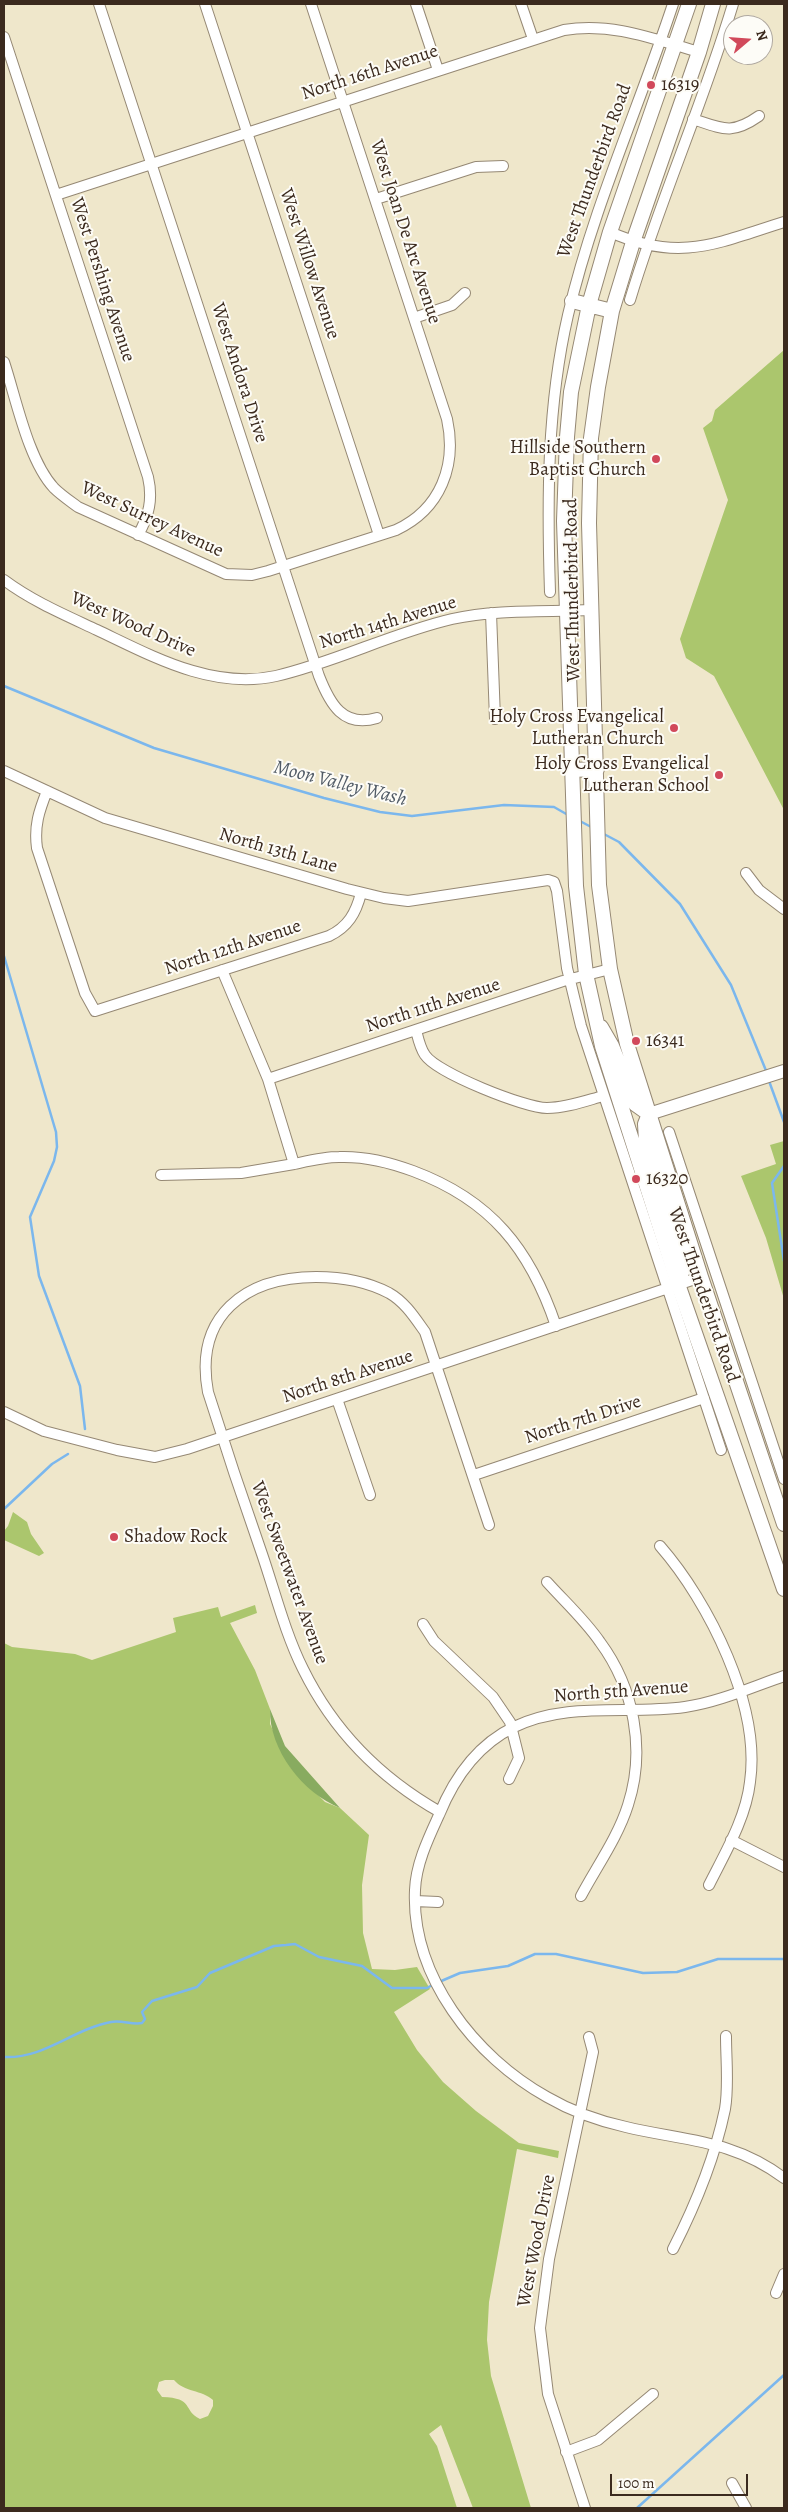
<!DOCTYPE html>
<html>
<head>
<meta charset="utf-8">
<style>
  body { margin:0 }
  #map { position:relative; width:788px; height:2512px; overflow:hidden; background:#efe7cb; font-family:Alegreya,serif }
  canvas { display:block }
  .frame { position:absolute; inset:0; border:5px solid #3b2a1e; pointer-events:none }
  .north { position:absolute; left:723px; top:15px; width:50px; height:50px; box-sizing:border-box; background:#fdfcf7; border:1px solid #afa8a0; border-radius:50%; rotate:72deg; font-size:14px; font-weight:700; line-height:20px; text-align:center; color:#3b2a1e }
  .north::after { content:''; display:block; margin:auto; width:18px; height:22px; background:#d1495b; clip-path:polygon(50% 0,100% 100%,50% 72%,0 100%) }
  .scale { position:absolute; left:610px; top:2474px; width:138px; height:22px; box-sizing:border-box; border:2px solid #3b2a1e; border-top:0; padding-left:6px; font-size:15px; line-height:18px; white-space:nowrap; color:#3b2a1e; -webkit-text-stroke:4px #fdfcf7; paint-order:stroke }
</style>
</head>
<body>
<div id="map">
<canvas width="788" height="2512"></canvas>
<div class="frame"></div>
<div class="north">N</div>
<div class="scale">100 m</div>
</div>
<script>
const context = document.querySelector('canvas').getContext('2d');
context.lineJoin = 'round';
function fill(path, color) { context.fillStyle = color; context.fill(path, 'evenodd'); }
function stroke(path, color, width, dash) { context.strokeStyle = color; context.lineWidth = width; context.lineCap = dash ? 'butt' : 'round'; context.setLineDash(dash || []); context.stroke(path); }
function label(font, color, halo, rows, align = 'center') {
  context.font = font + ' Alegreya,serif'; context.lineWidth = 4; context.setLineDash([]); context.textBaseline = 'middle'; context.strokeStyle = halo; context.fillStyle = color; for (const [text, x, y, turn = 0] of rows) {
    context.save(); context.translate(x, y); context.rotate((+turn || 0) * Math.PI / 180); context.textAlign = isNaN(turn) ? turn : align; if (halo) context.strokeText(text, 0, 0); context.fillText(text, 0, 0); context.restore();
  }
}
const green = new Path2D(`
  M784,350V810L714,676L686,658L680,639L728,500L703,428L712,421L715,410Z
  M784,1141V1299L766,1238L741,1176L776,1164L770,1145Z
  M13,1512L27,1522L31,1534L44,1553L39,1556L4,1540V1531L8,1526Z
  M255,1605L257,1613L230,1623L255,1670L270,1709V1724L291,1768L325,1802L340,1808L369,1835L362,1885L363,1933L372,1969L395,1970L417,1967L430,1989L394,2012L417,2050L443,2082L476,2111L519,2143L559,2151L558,2158L517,2149L489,2302L487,2340L491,2376L531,2508H473L441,2425L429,2434L437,2446L457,2508H4V1643L12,1647L75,1654L92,1660L176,1632L173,1618L218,1607L221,1617ZM165,2380H174C184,2392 202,2390 213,2400V2406L208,2416L200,2419C182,2410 195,2398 162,2397L157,2390L159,2382Z`);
const forest = new Path2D(`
  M270,1709L285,1746L340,1808C303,1793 269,1750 270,1709Z`);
const stream = new Path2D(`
  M4,686L154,748L324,798L380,812L412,816L504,805L554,807L568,815
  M578,820L593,828
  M602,833L619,842L680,904L731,985L767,1073
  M4,956L56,1132L57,1147L54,1161L30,1217L39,1276L80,1386L85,1429
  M769,1081L784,1122
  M784,1166L772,1183L784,1261
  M4,1509L52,1464L68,1454
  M439,1982L460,1973L508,1966L535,1954H556L643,1973L677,1972L718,1959H784
  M4,2057C44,2059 73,2029 111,2022C122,2020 132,2025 142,2023L145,2019L142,2012L152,2001L197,1987L210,1973L274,1946L286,1945L295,1944L319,1957L362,1966L392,1988H427L434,1984
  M637,2508L784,2375`);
const minor = new Path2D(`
  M99,4L319,676C330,704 343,728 377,718
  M205,4L379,535
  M416,4L438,70
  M521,4L533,39
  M4,37L148,477C153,499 149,516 138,535
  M693,119C723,129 732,135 759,116
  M56,195L564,30C612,22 654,39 699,52
  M376,199L476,167L503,166
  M610,232C680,263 717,243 784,222
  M630,300C660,200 703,104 733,4
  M414,318L452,305L465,293
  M4,362C16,398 28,460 54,488C61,495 70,501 78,507L226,574L252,575L268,571L396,530C441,509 457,465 447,419L311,4
  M4,580C32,601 65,615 97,630C152,656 212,690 276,676C336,662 392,633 452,619C497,609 545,612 591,610
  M550,592C547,499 547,406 568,315C593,208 639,107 673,4
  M491,613L495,719
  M4,771L105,818L347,889L384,898L408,901L548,880L554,882L557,891L567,968L581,1026L721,1450
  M47,791C39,811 34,826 37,848L85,993L95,1011L329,936C348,927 356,913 361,893
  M746,873L759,890L784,909
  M222,970L268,1079L294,1164C308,1161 324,1157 339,1157C364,1156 389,1162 413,1171C491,1200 530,1249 556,1326
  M416,1030C418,1038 420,1048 425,1055C437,1073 525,1108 547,1108C566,1108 585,1101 603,1096
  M268,1079L563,981L610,969
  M669,1132L784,1479
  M161,1175L241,1173L294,1164
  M337,1399L370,1495
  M4,1412L44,1431L117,1450L155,1457L187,1449L701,1277
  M474,1475L704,1398
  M660,1546C709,1602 761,1706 750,1782C746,1818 725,1853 709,1885
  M547,1582C565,1602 585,1620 600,1642C634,1688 646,1750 628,1805C618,1837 597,1866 581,1896
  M423,1624L434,1641L493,1697L510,1722L519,1758L509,1779
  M784,1676C752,1687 719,1702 685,1707C628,1715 568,1701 514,1727C477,1745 454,1778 439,1815C428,1839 416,1864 415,1890C411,1976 475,2057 547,2097C571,2111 599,2121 626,2127C684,2141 732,2139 784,2178
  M440,1812C380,1778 333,1730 303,1669C285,1633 275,1592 262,1554C243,1500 225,1446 208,1392C194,1316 245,1277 316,1277C342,1277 366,1281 389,1293C405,1302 415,1318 425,1332L489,1525
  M731,1840L784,1867
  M415,1901L438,1902
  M673,2249C695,2206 715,2157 725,2109C729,2086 726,2060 726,2036
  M776,2293L784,2274
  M566,2452L598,2440L653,2394
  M732,2483L746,2508
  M585,2508L548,2394L540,2328L549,2259L593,2052L589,2037`);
const tertiary = new Path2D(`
  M649,1114L784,1071`);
const secondary = new Path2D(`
  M689,4L610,232L589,305L571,392L567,437L564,521L576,886L586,974L602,1046L678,1284L784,1589
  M713,4L699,52L633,242L612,311L598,387L591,438L589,523L599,885L610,969L627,1044L701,1277L784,1524
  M572,301L612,311
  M572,770L597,769
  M601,1027L612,1046L635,1104L649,1114L645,1124L646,1141L684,1267L678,1284`);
const markers = [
  [651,85,5,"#d1495b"],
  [656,459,5,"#d1495b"],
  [674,728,5,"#d1495b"],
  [719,775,5,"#d1495b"],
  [636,1041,5,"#d1495b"],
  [636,1179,5,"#d1495b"],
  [114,1537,5,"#d1495b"]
];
const streetNames = [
  ["North 16th Avenue",370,73,-18],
  ["West Thunderbird Road",595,171,-70],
  ["West Joan De Arc Avenue",405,232,72],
  ["West Willow Avenue",309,264,72],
  ["West Pershing Avenue",102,280,72],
  ["West Andora Drive",239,373,72],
  ["West Surrey Avenue",152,520,25],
  ["West Thunderbird Road",573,590,-91],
  ["North 14th Avenue",388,623,-17],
  ["West Wood Drive",133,625,24],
  ["North 13th Lane",278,851,16],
  ["North 12th Avenue",233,948,-18],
  ["North 11th Avenue",433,1006,-18],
  ["West Thunderbird Road",703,1295,71],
  ["North 8th Avenue",348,1377,-18],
  ["North 7th Drive",583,1420,-18],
  ["West Sweetwater Avenue",289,1573,70],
  ["North 5th Avenue",621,1692,-4],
  ["West Wood Drive",537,2241,-79]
];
const poiNames = [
  ["16319",661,85],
  ["Hillside Southern",646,448,"right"],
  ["Baptist Church",646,470,"right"],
  ["Holy Cross Evangelical",664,717,"right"],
  ["Lutheran Church",664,739,"right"],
  ["Holy Cross Evangelical",709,764,"right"],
  ["Lutheran School",709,786,"right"],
  ["16341",646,1041],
  ["16320",646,1179],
  ["Shadow Rock",124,1537]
];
const waterNames = [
  ["Moon Valley Wash",340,784,14]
];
fill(green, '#abc66d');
fill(forest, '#88ab60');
stroke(stream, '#7bb7ed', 2.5);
stroke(minor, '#958874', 12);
stroke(tertiary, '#958874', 14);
stroke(secondary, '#958874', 16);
stroke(minor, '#fff', 10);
stroke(tertiary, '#fff', 12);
stroke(secondary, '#fff', 14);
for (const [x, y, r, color] of markers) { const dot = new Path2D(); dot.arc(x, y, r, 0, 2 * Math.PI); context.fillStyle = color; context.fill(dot); stroke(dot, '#fdfcf7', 2); }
label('19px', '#3b2a1e', '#fdfcf7', streetNames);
label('19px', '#3b2a1e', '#fdfcf7', poiNames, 'left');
label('italic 20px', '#515b66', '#fdfcf7', waterNames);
</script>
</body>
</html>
